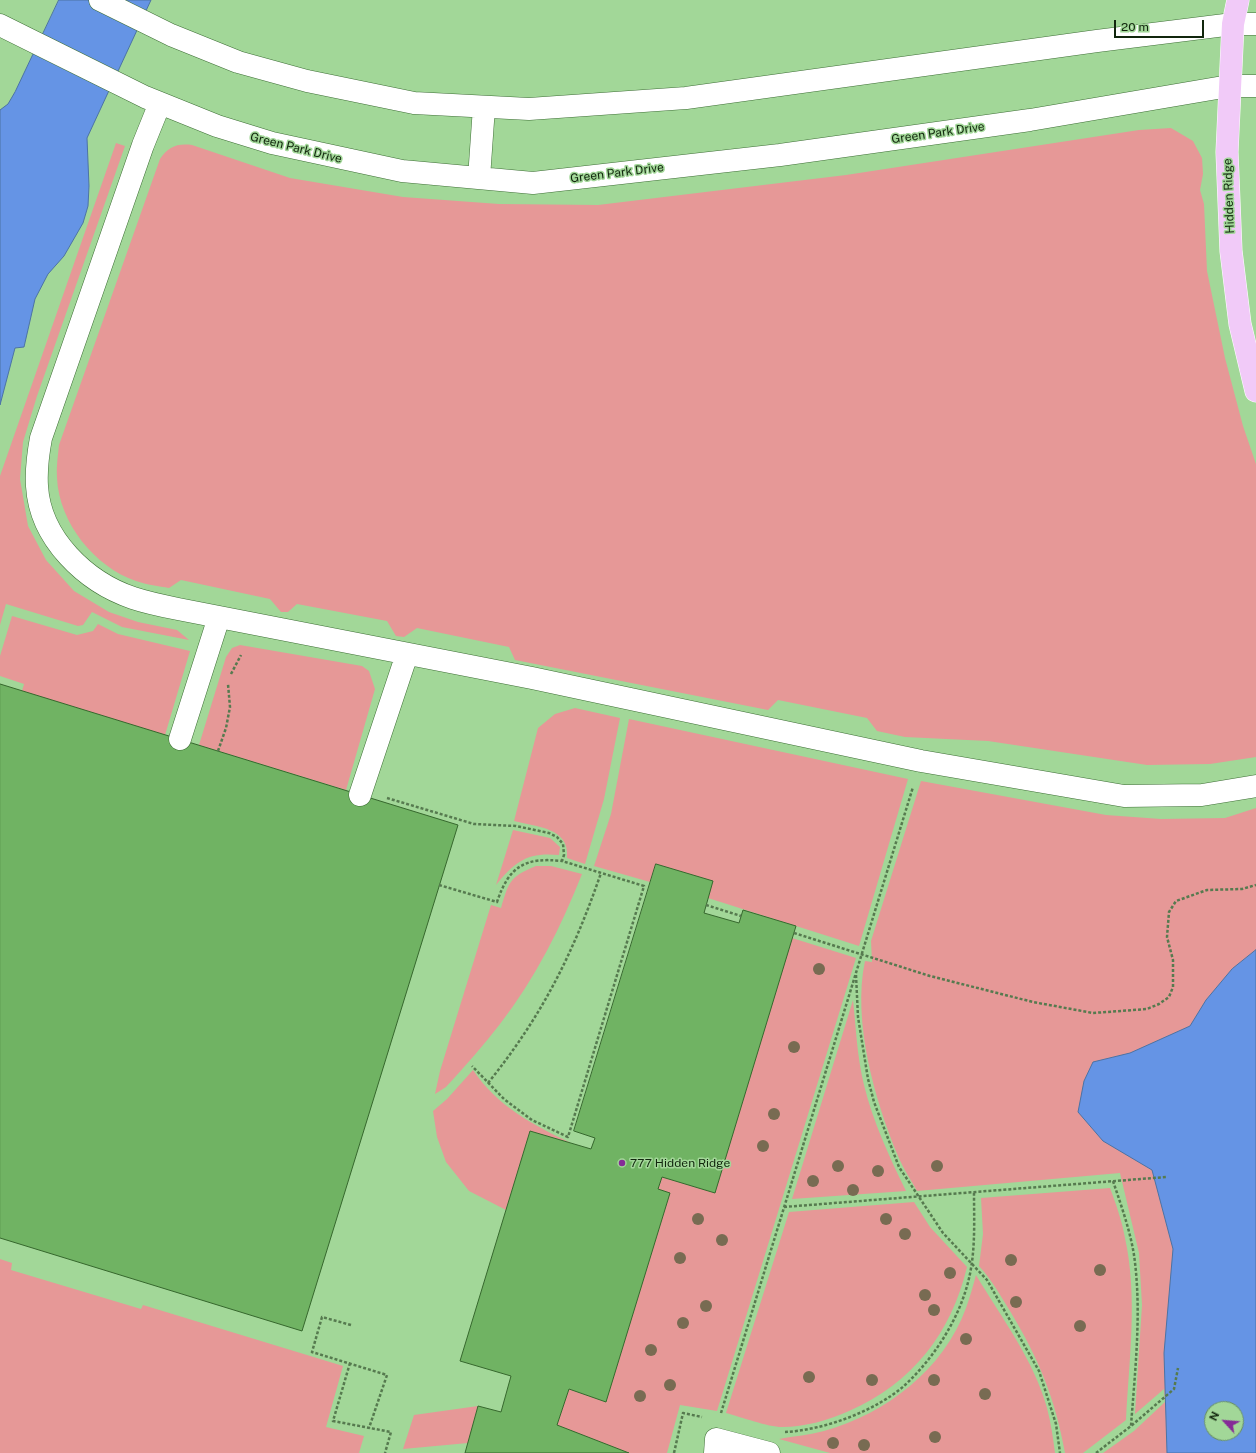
<!DOCTYPE html>
<html>
<head>
<meta charset="utf-8">
<style>
  body { margin:0 }
  #map { position:relative; width:1256px; height:1453px; overflow:hidden; background:#a2d798; font-family:"Public Sans",sans-serif }
  canvas { display:block }
  .north { position:absolute; left:1204px; top:1401px; width:40px; height:40px; box-sizing:border-box; background:#a2d798; border:1px solid #689060; border-radius:50%; rotate:296deg; font-size:11px; font-weight:700; line-height:16px; text-align:center; color:#11260d }
  .north::after { content:''; display:block; margin:auto; width:14px; height:18px; background:#852b97; clip-path:polygon(50% 0,100% 100%,50% 72%,0 100%) }
  .scale { position:absolute; left:1114px; top:20px; width:90px; height:18px; box-sizing:border-box; border:2px solid #11260d; border-top:0; padding-left:5px; font-size:12px; line-height:14px; white-space:nowrap; color:#11260d; -webkit-text-stroke:3px #a2d798; paint-order:stroke }
</style>
</head>
<body>
<div id="map">
<canvas width="1256" height="1453"></canvas>
<div class="north">N</div>
<div class="scale">20 m</div>
</div>
<script>
const context = document.querySelector('canvas').getContext('2d');
context.lineJoin = 'round';
function fill(path, color) { context.fillStyle = color; context.fill(path, 'evenodd'); }
function stroke(path, color, width, dash) { context.strokeStyle = color; context.lineWidth = width; context.lineCap = dash ? 'butt' : 'round'; context.setLineDash(dash || []); context.stroke(path); }
function label(font, color, halo, rows, align = 'center') {
  context.font = font + ' "Public Sans",sans-serif'; context.lineWidth = 3; context.setLineDash([]); context.textBaseline = 'middle'; context.strokeStyle = halo; context.fillStyle = color; for (const [text, x, y, turn = 0] of rows) {
    context.save(); context.translate(x, y); context.rotate((+turn || 0) * Math.PI / 180); context.textAlign = isNaN(turn) ? turn : align; if (halo) context.strokeText(text, 0, 0); context.fillText(text, 0, 0); context.restore();
  }
}
const green = new Path2D(`
  M1171,128L1193,141L1202,158L1203,174L1200,190L1204,204L1207,271L1225,358L1243,426L1256,464V757L1210,764L1147,765L988,741L905,737L877,731L867,718L778,700L768,710L515,660L509,647L417,628L404,637L396,636L387,621L297,604L288,612H281L270,599L181,580L169,588C159,586 147,585 136,581C95,567 59,523 57,478C56,467 58,456 59,445L160,159C168,147 177,143 192,145L290,178L403,197L499,204L598,205L846,175L1139,130Z
  M116,143L125,146L37,396L23,442L20,479L28,526L46,560L74,591L109,612L138,622L177,630L189,640L122,627L92,612L83,625L78,626L6,604L0,625V476Z
  M12,616L77,635L93,631L98,624L118,634L190,651L165,735L22,691L24,684L0,676V656Z
  M240,645L362,666L369,671L375,689L346,790L199,745L226,657L232,648Z
  M575,708L620,718L604,799L585,864L567,858C570,827 536,827 514,821L538,728L555,714Z
  M629,719L908,779L859,946L708,898L713,881L656,864L650,882L594,866L611,814Z
  M921,781L1106,815L1161,819L1225,818L1256,808V1453H1103L1134,1431L1165,1402L1164,1389L1135,1414L1142,1305L1139,1253L1120,1173L917,1191C911,1180 903,1168 898,1156C875,1101 852,1021 865,961L872,962L871,941ZM1212,1409H1236V1433H1212Z
  M513,830L550,838L560,847L559,855C528,852 515,861 496,885Z
  M536,866H551L582,874C561,927 535,979 500,1024C483,1046 465,1066 446,1087L435,1094L440,1071L491,905L501,908C509,882 509,877 536,866Z
  M792,938L856,958L717,1411L680,1405L667,1453H629L557,1425L569,1389L606,1402L670,1193L658,1189L662,1177L715,1193Z
  M853,1000C856,1028 857,1057 864,1085C873,1122 889,1156 906,1191L792,1199Z
  M473,1070C497,1106 533,1125 571,1143L530,1131L506,1210L469,1191L446,1162L437,1137L433,1111L447,1099Z
  M1110,1188C1116,1204 1122,1221 1125,1238C1138,1297 1129,1360 1126,1420L1083,1453H1065C1055,1398 1039,1359 1010,1311C1000,1295 992,1280 979,1266L983,1234L981,1198Z
  M914,1202L930,1227L967,1267C951,1333 913,1383 849,1411C829,1420 805,1427 782,1427C768,1427 741,1417 726,1413L789,1212Z
  M0,1259L12,1263L11,1270L141,1309L143,1305L343,1366L326,1427L364,1436L359,1453H0Z
  M976,1275C1001,1317 1034,1360 1047,1408C1051,1423 1053,1438 1055,1453H830L779,1439C794,1436 810,1435 824,1431C886,1414 944,1369 966,1308C970,1297 973,1286 976,1275Z
  M478,1406L468,1443L403,1449L414,1415Z`);
const water = new Path2D(`
  M59,0H151L87,138L89,186L88,206L83,223L64,256L48,274L35,299L24,347L15,348L0,405V110L8,104L15,92Z
  M1256,950V1453H1167L1164,1353L1173,1249L1152,1170L1103,1141L1078,1112L1084,1081L1093,1062L1130,1053L1190,1026L1206,1000L1232,969ZM1212,1409H1236V1433H1212Z`);
const building = new Path2D(`
  M0,684L458,825L302,1331L0,1238Z
  M656,864L713,881L704,913L739,923L743,910L796,926L715,1193L662,1177L658,1189L670,1193L606,1402L569,1389L557,1425L629,1453H465L478,1406L501,1412L511,1376L460,1361L530,1131L591,1149L595,1138L574,1131Z`);
const path = new Path2D(`
  M231,674L241,655
  M218,751L226,728L230,707L228,684
  M387,798L474,824L516,826L549,833L557,837L563,844L564,855L562,861L644,886L568,1137L532,1120L504,1099L472,1066
  M439,885L497,902C509,866 525,857 562,861
  M706,905L741,916
  M794,933L930,976L1033,1002L1093,1013L1147,1009L1159,1004L1169,997L1173,987V960L1167,937L1169,912L1176,901L1207,890L1242,889L1256,885
  M856,975L858,1017L868,1079L874,1102L899,1167L943,1233L987,1280L1039,1371L1056,1424L1060,1453
  M488,1083C542,1016 573,954 601,873
  M1113,1181C1121,1205 1130,1230 1134,1255C1142,1311 1135,1370 1131,1426
  M784,1207L1166,1177
  M351,1325L322,1317L312,1352L387,1375L369,1428
  M350,1363L333,1421L391,1432L385,1453
  M721,1413L913,787
  M785,1432C824,1430 876,1411 905,1385C933,1359 957,1322 967,1286C976,1255 974,1223 974,1192
  M674,1453L683,1413L702,1417
  M1096,1453L1131,1426L1174,1389L1178,1368`);
const minor = new Path2D(`
  M100,0L171,35L238,62L307,81L414,103L529,109L686,98L1097,41L1233,24H1256
  M0,25L145,97L217,126L272,143L402,171L533,183L780,155L1030,120L1229,86H1256
  M160,103L143,145L41,438C38,454 36,470 37,486C40,539 86,582 133,598C148,603 163,606 178,609L532,678L921,761L1124,796L1202,795L1256,786
  M479,178L484,107
  M180,739L219,617
  M360,795L407,654
  M715,1453L716,1439L769,1453`);
const major = new Path2D(`
  M1238,0L1233,24L1227,152L1231,251L1240,324L1256,391`);
const trees = [
  [819,969],
  [794,1047],
  [774,1114],
  [763,1146],
  [838,1166],
  [937,1166],
  [878,1171],
  [813,1181],
  [853,1190],
  [698,1219],
  [886,1219],
  [905,1234],
  [722,1240],
  [680,1258],
  [1011,1260],
  [1100,1270],
  [950,1273],
  [925,1295],
  [1016,1302],
  [706,1306],
  [934,1310],
  [683,1323],
  [1080,1326],
  [966,1339],
  [651,1350],
  [809,1377],
  [872,1380],
  [934,1380],
  [670,1385],
  [985,1394],
  [640,1396],
  [935,1437],
  [833,1443],
  [864,1445]
];
const markers = [
  [622,1163,4,"#852b97"]
];
const streetNames = [
  ["Green Park Drive",938,133,-8],
  ["Green Park Drive",296,148,14],
  ["Green Park Drive",617,173,-7],
  ["Hidden Ridge",1229,196,-92]
];
const poiNames = [
  ["777 Hidden Ridge",630,1163]
];
fill(green, '#e69897');
fill(water, '#6594e5');
stroke(water, '#4c73a4', 1);
fill(building, '#70b363');
stroke(building, '#36672d', 1);
stroke(minor, '#3e6f36', 23);
stroke(major, '#fff', 23);
stroke(path, '#567a4f', 2.5, [3, 2]);
stroke(minor, '#fff', 22);
stroke(major, '#f1caf8', 22);
context.fillStyle = '#786b52';
for (const [x, y] of trees) { context.beginPath(); context.arc(x, y, 6, 0, 2 * Math.PI); context.fill(); }
for (const [x, y, r, color] of markers) { const dot = new Path2D(); dot.arc(x, y, r, 0, 2 * Math.PI); context.fillStyle = color; context.fill(dot); stroke(dot, '#a2d798', 1.5); }
label('12px', '#11260d', '#a2d798', streetNames);
label('12px', '#11260d', '#a2d798', poiNames, 'left');
</script>
</body>
</html>
